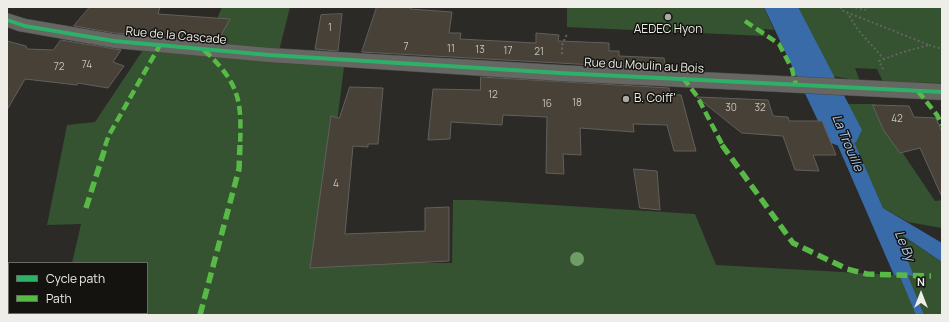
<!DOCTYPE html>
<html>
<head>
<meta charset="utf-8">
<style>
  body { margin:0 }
  #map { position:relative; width:949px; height:322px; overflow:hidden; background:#2b2a26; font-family:Manrope,sans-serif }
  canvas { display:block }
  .frame { position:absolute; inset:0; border:8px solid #eeede8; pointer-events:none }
  .legend { position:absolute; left:8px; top:262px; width:140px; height:52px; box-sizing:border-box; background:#141310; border:1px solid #6b6a66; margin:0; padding:5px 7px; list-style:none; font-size:12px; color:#eeede8 }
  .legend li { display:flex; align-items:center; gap:8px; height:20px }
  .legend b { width:20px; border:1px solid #6b6a66 }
  .north { position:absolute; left:901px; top:274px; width:40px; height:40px; -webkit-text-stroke:3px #141310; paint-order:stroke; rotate:0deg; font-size:11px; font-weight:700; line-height:16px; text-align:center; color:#eeede8 }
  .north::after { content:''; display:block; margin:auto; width:14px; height:18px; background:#eeede8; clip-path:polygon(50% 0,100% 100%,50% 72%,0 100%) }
</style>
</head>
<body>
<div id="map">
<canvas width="949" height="322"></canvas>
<div class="frame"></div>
<ul class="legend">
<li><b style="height:5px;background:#2db169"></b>Cycle path</li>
<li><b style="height:5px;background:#58b947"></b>Path</li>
</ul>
<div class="north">N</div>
</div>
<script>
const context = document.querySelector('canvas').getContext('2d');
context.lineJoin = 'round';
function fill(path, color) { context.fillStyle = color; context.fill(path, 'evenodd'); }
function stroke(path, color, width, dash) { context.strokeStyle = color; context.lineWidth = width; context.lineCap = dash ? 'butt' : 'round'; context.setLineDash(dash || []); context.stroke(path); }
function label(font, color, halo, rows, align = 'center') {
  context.font = font + ' Manrope,sans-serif'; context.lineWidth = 3; context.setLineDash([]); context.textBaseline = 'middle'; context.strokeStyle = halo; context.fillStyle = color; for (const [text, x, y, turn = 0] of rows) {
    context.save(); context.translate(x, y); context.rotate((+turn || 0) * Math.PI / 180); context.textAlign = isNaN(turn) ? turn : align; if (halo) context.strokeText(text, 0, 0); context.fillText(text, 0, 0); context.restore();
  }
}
const green = new Path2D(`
  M222,7H290L278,55L345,59L320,258L401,257L420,263H452L453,200H475L695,214L716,265L914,276L895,231L942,262V315H59V313H147V263H72L81,224L47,225L67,125L95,122L147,44L204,49Z
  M567,7H764L774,30L764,29L765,36L567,27Z
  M792,7H942V83L883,82L877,69L855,68L860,81L821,74Z
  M837,104H875L884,125L935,201L942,200V228L908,222L883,208Z`);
const water = new Path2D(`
  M812,86L830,87L883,208L942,243V262L896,231L914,276L894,275Z`);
const stream = new Path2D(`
  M900,263L903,264L924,315H916L896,267L897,264Z`);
const river = new Path2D(`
  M764,7H798L862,130L856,142L842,147L828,142Z`);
const building = new Path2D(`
  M90,7H160L158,14L230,19L219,39L183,34L181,39L132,32L131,34L114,33L74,26Z
  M377,7H411L410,9L452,12L449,33H461L460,39L536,43V33L559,35L558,41L609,43V51H619V56L664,58L666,69L362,52Z
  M342,14L338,51L315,49L321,15Z
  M61,40L121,50L113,62L124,66L108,88L78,83L77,85L25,79L7,110V41L26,46L27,49L53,50Z
  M481,77L669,88L670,95H681L696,151H674L667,125L633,124L634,132L580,128L581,155L563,154L564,174L546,173L547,117L503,115L502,125L451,122L450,139L428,140L433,89L480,90Z
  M350,87L383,88L378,144H368V147L353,146L345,234L425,231V208L449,207V261L310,268L331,116L339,118Z
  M697,97L768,100L773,116L788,117L789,121H822L836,155H813L819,171L795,170L783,136L742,133Z
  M873,105L909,106L914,117L936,118L942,132V197L920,148L900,153L884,131Z
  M634,169L657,171L660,210L640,208Z`);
const path = new Path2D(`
  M841,7V10L929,45L903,52L879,61L883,69
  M851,7L867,10L868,7
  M847,12L858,30L884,59
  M929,45L942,49
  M562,54V45L567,34`);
const tertiary = new Path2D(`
  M7,13L26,19L114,34L269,48L560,65L942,84V100L560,81L269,62L114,48L18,31L7,27Z`);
const quietFar1 = new Path2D(`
  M745,21L779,44L792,69L796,85
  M204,50C239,83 242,99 240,146
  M683,78L697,96L723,146
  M918,91L937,115L942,125
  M105,146L109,135L160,45`);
const quiet = new Path2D(`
  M722,145L793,243L847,269L867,274L931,276
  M86,208L106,145
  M200,315L239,169L240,145`);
const cycleway = new Path2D(`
  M7,18L25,24L114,39L269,53L560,71L942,90V94L560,75L269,57L114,43L25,28L7,22Z`);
const trees = [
  [577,259]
];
const markers = [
  [668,17,4,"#aaa9a4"],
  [626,99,4,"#aaa9a4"]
];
const numberNames = [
  ["1",330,28],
  ["7",406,47],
  ["11",451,49],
  ["13",480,50],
  ["17",508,51],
  ["21",539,52],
  ["74",87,65],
  ["72",59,67],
  ["12",493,95],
  ["18",577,103],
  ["16",547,104],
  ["30",731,108],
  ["32",760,108],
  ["42",897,119],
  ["4",336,184]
];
const poiNames = [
  ["AEDEC Hyon",668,30],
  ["B. Coiff'",634,99,"left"]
];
const streetNames = [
  ["Rue de la Cascade",176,36,5],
  ["Rue du Moulin au Bois",644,66,3]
];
const waterNames = [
  ["La Trouille",847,143,67],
  ["Le By",904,246,67]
];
fill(green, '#355330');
fill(water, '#396ba9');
fill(stream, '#396ba9');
fill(river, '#396ba9');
fill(building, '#484137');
stroke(building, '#61605d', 1);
stroke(tertiary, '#474743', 1);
stroke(path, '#636360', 2, [2, 2.5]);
fill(tertiary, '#666662');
stroke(quietFar1, '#58b947', 4.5, [9, 4.5]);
stroke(quiet, '#58b947', 5.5, [11, 5.5]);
fill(cycleway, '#2db169');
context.fillStyle = '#6e9e66';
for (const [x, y] of trees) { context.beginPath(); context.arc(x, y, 7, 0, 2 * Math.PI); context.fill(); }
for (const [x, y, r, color] of markers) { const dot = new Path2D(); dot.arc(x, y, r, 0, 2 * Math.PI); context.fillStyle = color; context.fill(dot); stroke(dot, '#141310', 1.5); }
label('10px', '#c4c2bc', null, numberNames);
label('12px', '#eeede8', '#141310', poiNames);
label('12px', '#eeede8', '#141310', streetNames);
label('italic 13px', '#b0cdf3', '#141310', waterNames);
</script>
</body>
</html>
